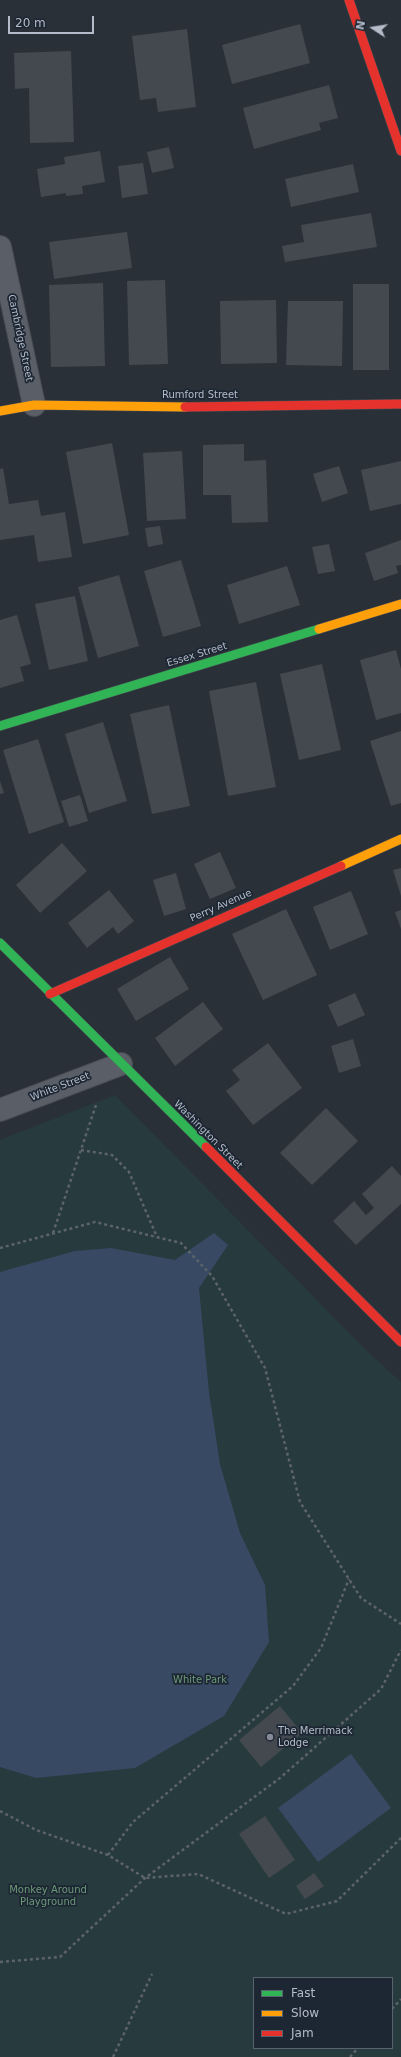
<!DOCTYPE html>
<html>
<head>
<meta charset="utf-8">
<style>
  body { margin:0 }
  #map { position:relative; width:401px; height:2057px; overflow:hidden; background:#2a3038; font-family:"DejaVu Sans",sans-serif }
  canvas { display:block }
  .legend { position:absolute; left:253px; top:1977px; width:140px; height:72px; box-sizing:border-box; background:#1d2633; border:1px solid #59626f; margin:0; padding:5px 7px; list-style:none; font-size:12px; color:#b4bcc9 }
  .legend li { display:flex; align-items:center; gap:8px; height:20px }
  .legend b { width:20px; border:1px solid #59626f }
  .north { position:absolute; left:353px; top:8px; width:40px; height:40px; -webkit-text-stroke:3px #1d2633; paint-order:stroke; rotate:282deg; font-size:11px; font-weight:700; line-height:16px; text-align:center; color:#b4bcc9 }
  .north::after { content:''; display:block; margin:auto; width:14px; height:18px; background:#b4bcc9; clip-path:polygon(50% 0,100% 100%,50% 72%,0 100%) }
  .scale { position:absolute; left:8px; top:16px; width:86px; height:18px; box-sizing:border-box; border:2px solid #b4bcc9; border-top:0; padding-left:5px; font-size:12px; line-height:14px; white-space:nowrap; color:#b4bcc9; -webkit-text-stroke:3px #1d2633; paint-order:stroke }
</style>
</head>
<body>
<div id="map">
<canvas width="401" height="2057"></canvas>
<ul class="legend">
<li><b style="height:5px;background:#30b455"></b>Fast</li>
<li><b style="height:5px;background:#ff9f0a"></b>Slow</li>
<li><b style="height:5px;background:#e5322d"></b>Jam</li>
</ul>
<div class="north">N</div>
<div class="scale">20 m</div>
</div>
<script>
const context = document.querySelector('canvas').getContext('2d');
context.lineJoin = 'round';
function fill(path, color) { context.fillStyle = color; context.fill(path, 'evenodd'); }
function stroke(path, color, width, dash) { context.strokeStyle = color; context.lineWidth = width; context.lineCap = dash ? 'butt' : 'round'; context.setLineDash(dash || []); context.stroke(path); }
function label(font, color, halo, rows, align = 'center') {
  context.font = font + ' "DejaVu Sans",sans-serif'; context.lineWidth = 3.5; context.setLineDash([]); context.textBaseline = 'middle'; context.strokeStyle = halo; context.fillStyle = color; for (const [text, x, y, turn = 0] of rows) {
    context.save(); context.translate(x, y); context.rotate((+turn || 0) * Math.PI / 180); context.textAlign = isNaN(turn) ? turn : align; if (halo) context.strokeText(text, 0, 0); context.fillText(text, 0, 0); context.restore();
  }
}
const green = new Path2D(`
  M115,1095L369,1353L401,1382V2057H0V1140ZM254,1978H392V2048H254Z`);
const water = new Path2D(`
  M214,1233L228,1245L199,1288L209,1392L220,1464L240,1533L265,1585L269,1642L224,1716L135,1768L36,1778L0,1767V1272L75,1251L111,1248L175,1260Z
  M351,1754L391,1808L318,1862L278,1808Z`);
const building = new Path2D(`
  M300,24L310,63L232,84L222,45Z
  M187,29L196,107L158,112L156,98L140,100L132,36Z
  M71,51L74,142L30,143L29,88L15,89L14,53Z
  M329,85L338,118L319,123L321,130L254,149L243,108Z
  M169,147L174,168L152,173L147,152Z
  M100,151L105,182L82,186L83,194L66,196V193L41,197L37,169L65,164L64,157Z
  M143,163L148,194L122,198L118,166Z
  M353,164L359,192L291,207L285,179Z
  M371,213L377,247L285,262L282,246L304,242L301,225Z
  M127,232L132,268L54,279L49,242Z
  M165,280L168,364L129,365L127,281Z
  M103,283L105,366L51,367L49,285Z
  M353,284H389V370H353Z
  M276,300L277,363L221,364L220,301Z
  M288,301H343L342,366L286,365Z
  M112,443L129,535L83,544L66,452Z
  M244,444V461L266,460L268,522L232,523L231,495H203V445Z
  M182,451L186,519L147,521L143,453Z
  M401,461V504L370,511L361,470Z
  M339,466L348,493L322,502L313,474Z
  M3,468L9,504L38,500L41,516L65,512L72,557L38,562L34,535L0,540V469Z
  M160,526L163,544L148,547L145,528Z
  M401,540V565L396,566L398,573L374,581L365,553Z
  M329,544L335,571L318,574L312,547Z
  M181,560L201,626L163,637L144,571Z
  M287,566L300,605L239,624L227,585Z
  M119,575L139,646L98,658L78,587Z
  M75,596L88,661L49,670L35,604Z
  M17,615L31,664L20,667L24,681L0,688V620Z
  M396,650L401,669V713L376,720L360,660Z
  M322,664L341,750L299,760L280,674Z
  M256,682L276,787L228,796L209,691Z
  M169,705L190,806L152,814L130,714Z
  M103,722L127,801L89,813L65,734Z
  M401,731V803L391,806L370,741Z
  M38,739L64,822L29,834L3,750Z
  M0,781L4,793L0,794Z
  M80,795L88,821L69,827L61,801Z
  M62,843L87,871L40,913L16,885Z
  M220,852L236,888L210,899L194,864Z
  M401,868V896L393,870Z
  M176,873L186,909L164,916L153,880Z
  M109,890L134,921L118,934L113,927L87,948L68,923Z
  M351,891L368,934L330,950L313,907Z
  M286,909L317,975L263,1000L232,934Z
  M401,910V929L395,912Z
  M170,957L189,989L136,1021L117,989Z
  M355,993L365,1015L338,1027L328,1005Z
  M203,1002L223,1029L175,1066L155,1038Z
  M353,1039L361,1066L339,1073L331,1046Z
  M268,1043L302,1088L253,1125L226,1091L240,1080L232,1070Z
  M326,1108L358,1141L312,1185L280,1153Z
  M392,1166L401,1176V1204L356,1245L333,1221L354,1201L366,1215L374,1208L362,1194Z
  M280,1706L302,1733L261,1767L239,1740Z
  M265,1816L295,1860L269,1878L239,1834Z
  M314,1873L324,1886L305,1899L296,1886Z`);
const path = new Path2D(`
  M81,1150L112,1155L129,1172L157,1237
  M53,1233L97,1102
  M0,1248L95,1222L181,1243L212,1276L265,1368L300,1502L361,1598L401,1624
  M0,1811L36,1830L108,1855L145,1878L198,1874L286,1914L337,1901L401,1838
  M108,1855L133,1822L293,1686L321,1648L349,1579
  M0,1962L60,1957L145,1878L280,1778L381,1689L401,1650
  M392,2009L401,1999
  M113,2057L152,1974
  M350,2057L358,2048`);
const street = new Path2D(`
  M0,247L34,405
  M0,1110L121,1064`);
const fast = new Path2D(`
  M0,726L319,629
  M0,943L206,1147`);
const slow = new Path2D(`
  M0,411L34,405L185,407
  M319,629L401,604
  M341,866L401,839`);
const jam = new Path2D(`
  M349,0L401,151
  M185,407L401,404
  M50,994L341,866
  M206,1147L401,1342`);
const markers = [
  [270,1737,4,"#848b96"]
];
const streetNames = [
  ["Cambridge Street",20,338,78],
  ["Rumford Street",200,395],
  ["Essex Street",197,655,-17],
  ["Perry Avenue",221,906,-24],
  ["White Street",60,1087,-21],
  ["Washington Street",208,1135,45]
];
const parkNames = [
  ["White Park",200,1680],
  ["Monkey Around",48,1890],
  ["Playground",48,1902]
];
const poiNames = [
  ["The Merrimack",278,1731],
  ["Lodge",278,1743]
];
fill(green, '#273a3e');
fill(water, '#384963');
fill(building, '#444950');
stroke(street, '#484c53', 24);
stroke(fast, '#484c53', 10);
stroke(slow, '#484c53', 10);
stroke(jam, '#484c53', 10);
stroke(path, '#5d636a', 2.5, [3, 3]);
stroke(street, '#5a5e66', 22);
stroke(fast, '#30b455', 9);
stroke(slow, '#ff9f0a', 9);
stroke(jam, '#e5322d', 9);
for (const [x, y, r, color] of markers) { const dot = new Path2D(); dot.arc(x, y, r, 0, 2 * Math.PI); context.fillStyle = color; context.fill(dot); stroke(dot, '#1d2633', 1.5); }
label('10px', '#b4bcc9', '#1d2633', streetNames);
label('10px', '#6b9a76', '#1d2633', parkNames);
label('10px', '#b4bcc9', '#1d2633', poiNames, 'left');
</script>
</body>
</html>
